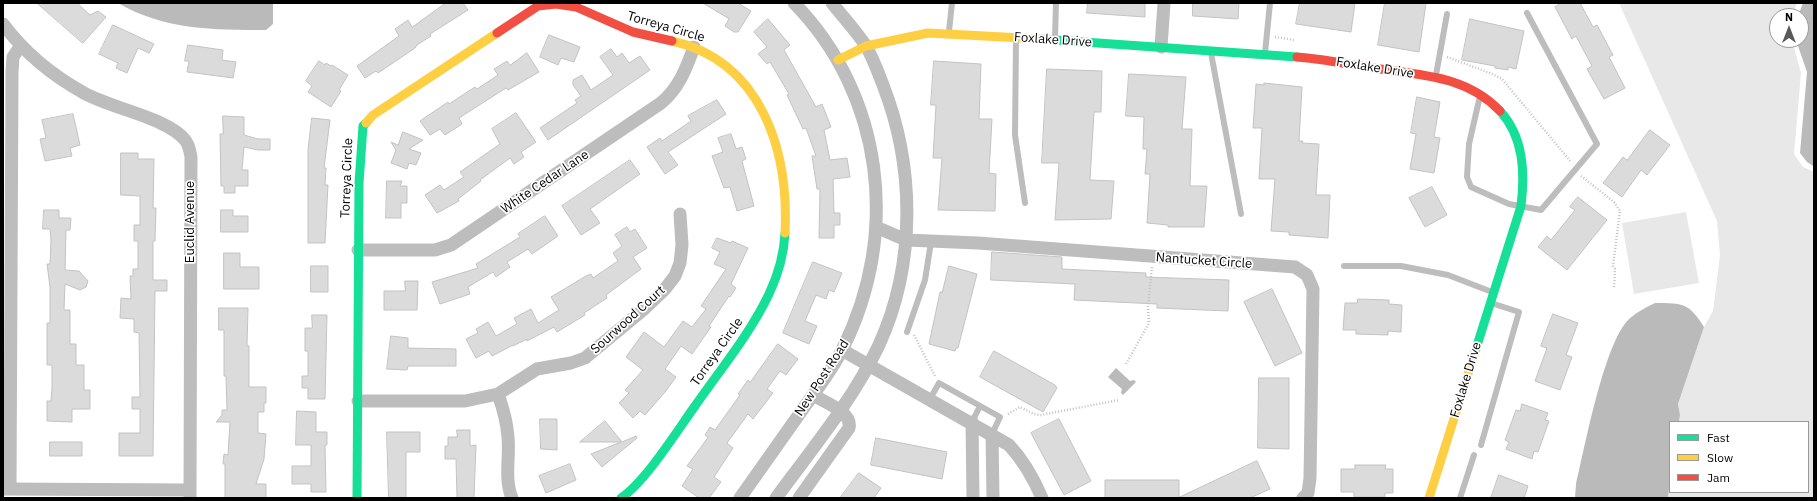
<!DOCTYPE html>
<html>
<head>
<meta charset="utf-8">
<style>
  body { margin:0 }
  #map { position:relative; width:1817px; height:501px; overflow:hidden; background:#fff; font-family:"IBM Plex Sans",sans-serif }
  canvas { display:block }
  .frame { position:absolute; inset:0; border:4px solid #000; pointer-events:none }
  .legend { position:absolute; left:1669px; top:421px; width:140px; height:72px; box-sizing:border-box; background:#fff; border:1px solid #999; margin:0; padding:5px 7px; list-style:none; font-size:12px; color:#000 }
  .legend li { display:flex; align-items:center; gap:8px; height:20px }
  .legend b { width:20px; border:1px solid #999 }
  .north { position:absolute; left:1769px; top:8px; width:40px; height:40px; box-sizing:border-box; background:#fff; border:1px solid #999; border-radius:50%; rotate:0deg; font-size:11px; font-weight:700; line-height:16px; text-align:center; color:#000 }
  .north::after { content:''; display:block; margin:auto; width:14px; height:18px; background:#595959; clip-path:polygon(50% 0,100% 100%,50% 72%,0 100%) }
</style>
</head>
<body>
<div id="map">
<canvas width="1817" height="501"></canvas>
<div class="frame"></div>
<ul class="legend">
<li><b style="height:5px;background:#16e098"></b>Fast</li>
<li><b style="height:5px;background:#ffcf43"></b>Slow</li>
<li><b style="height:5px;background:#f24e42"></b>Jam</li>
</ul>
<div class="north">N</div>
</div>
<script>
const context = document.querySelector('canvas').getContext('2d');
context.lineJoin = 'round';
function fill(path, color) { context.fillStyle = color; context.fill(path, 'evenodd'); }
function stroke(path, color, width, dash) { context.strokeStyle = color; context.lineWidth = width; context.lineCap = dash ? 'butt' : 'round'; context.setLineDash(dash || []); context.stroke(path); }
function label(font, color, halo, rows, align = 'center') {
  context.font = font + ' "IBM Plex Sans",sans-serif'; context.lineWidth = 3.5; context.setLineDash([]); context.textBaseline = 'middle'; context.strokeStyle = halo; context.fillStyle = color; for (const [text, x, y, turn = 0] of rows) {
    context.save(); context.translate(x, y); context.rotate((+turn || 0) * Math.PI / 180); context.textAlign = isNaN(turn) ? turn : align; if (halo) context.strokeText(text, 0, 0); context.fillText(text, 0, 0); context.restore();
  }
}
const green = new Path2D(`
  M1619,3H1797L1792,16H1777V40H1792L1801,73L1794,154L1803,167L1814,172V498H1668L1670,479V492H1808V422H1679L1680,415L1678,404L1704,327L1713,311L1720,255L1717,221Z
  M1686,212L1699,283L1634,294L1622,223Z`);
const water = new Path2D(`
  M118,3H273V24L266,30C214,30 164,30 118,3Z
  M1803,3H1814L1813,166L1807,162L1800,153L1807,72L1797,43V40H1801V16H1798Z
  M1655,303C1683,303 1689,303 1704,327L1678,404L1680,415L1679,422H1670V479L1668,498H1575L1576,484C1585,447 1604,343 1629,319C1637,312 1646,307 1655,303Z
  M1116,368L1130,381L1134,380L1136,382L1123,395L1121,393L1122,389L1108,377Z`);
const building = new Path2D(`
  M37,3H77L90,15L98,11L106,17L83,43Z
  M446,3H463L468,10L430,34L431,36L417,45L415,48L378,73L376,71L365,78L357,66L399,36L395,29L408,20L412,27Z
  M703,3H738L751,11L738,32H734L725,26L729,19Z
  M1088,3H1145V17L1087,13Z
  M1193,3H1239L1238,19L1193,16Z
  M1300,3H1355L1351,32L1296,24Z
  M1385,3H1426L1419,52L1378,45Z
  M1562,3H1580L1593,27L1597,25L1613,55L1609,57L1625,88L1604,99L1587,69L1592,66L1576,36L1572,39L1555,7Z
  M768,19L790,45L784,50L816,107L822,104L831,127L824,130L830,160L847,158L850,177L833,179L834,213H840V225H834V238H819L820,189H817L812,156H816L806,128L803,129L787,95L789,94L770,62L767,64L758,54L767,47L754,32Z
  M1470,19L1524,31L1516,69L1508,67V70L1495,68V66L1462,60Z
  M113,25L154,44L149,53L138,48L127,73L116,68L118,63L99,54Z
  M549,35L580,47L574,62L561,58L558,65L540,57Z
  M188,45L223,50L222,60L236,62L233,78L187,72L189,61H185Z
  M611,49L617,57L622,53L629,63L640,56L650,70L548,140L540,128L577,103L575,100L581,96L573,85V80L582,75L591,90L613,75L600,57Z
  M527,53L539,72L508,90L506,88L459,118L462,124L445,135L440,129L430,135L420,121L448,102L449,104L475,87L477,89L498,75L494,69L507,61L510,65Z
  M319,61L325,65L326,63L331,66L332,65L348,75L339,90L341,91L331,107L308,92L312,86L306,81Z
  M934,61L981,64L979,119H992L989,173L996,174L995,211L938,210L942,158H933L936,105H931Z
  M1047,69L1102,71L1101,112H1094L1090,180L1114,181L1111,219L1055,220L1059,163H1042Z
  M1129,74L1186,77L1182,129H1192L1190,186H1207L1204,227H1168V225L1147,223L1150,174H1145L1147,149H1143L1144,117L1126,116Z
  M1264,83L1302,87L1299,141H1303L1302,143L1319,144L1316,195H1330L1328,238L1289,235V232L1271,231L1275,179H1259L1262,128H1253L1256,84L1264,85Z
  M1417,97L1440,102L1434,137L1440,138L1434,173L1410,169L1416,134L1411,133Z
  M717,100L726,114L668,152L678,165L665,174L647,147L660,138L662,141L691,121L688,116Z
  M516,113L536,142L521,152L524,157L514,164L510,158L480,180L481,181L458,199L459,201L437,213L425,195L440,185L444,190L464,177L460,172L500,144L492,129Z
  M73,114L80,145L70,148L72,156L45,161L40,139L46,138L42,120Z
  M223,116L244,117V135L258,139H270V150H258L244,147L242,170H248V186H235V193H224V186H221L220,134H223Z
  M312,118L330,120L324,168H326L325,185H328L325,243H308V150Z
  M1650,130L1670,145L1647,175L1641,170L1622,197L1603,183L1623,157L1627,160Z
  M403,132L423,140L409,149L421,153L416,165L409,163L407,169L391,163L396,150L391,142L398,145Z
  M731,134L736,149L742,147L746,159L742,161L754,206L737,211L730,187L724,188L712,156L723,152L718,138Z
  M121,153H138V159H154L153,208H156L155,241H153V280H167V291H155L153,456H119V433H140V409H132V397H140L139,333L134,332V319L120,318L121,298L131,299L130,276H133V269H138V241H134V225H140V196L121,195Z
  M630,160L640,174L590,209L600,223L581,235L562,206Z
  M387,181H402L400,186H407V203H401V218H386Z
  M1432,187L1447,215L1425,227L1409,198Z
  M1578,197L1607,220L1567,270L1538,247L1547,236L1551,240L1575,210L1570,207Z
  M44,210H59V218H71L70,230H66L65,270L79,271L88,281L86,287L80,290L65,284L64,310H70V344H76V365H84V390H90V409H72V422L47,421V401H51L52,388V365H47V323H50V287L47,264H50L51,240L50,229H43Z
  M221,210H233V216H248V232H221Z
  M545,216L558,236L532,254L528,249L507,262L510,267L496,277L493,272L468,287L470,294L440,304L432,282L478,268L476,264L520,237L518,234Z
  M627,227L630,232L635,229L647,248L633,257L641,269L606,295L607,298L584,313L585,315L557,332L554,327L527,341V339L513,346V345L492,356L489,351L476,358L466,339L478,333L476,329L488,322L496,336L517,324L514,318L531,309L538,323L559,310L551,297L586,276L591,274L593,278L618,261L613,253L622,246L615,235Z
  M717,238L731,243L732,241L748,248L731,284L736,288L730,297L729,296L709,326L711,327L692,354L681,346L665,369L676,377L665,392L645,415L640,411L633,418L619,403L629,393L625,390L643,370L626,357L644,332L664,347L683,321L692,327L706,309L701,306L726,269L714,264L720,252L712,248Z
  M992,252L1062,257V269L1146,273V277L1229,280L1228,311L1157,308V304L1074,300L1075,284L991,280Z
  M224,253H240V267H259V289H224Z
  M813,262L842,273L834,292L829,290L826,299L816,295L805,321L817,326L809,344L783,333Z
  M311,266H328V292H311Z
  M949,266L977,274L958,348H956L955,351L929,344L940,292H942Z
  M405,281H418L417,310H384V291H405Z
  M1272,289L1302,353L1275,366L1244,302Z
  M1358,299L1389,300V304L1402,305L1401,332L1388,331V335L1356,334V330H1343L1345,303H1357Z
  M219,308H248L247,346H249V387H266V403H264V412H258V433L266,434L264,459L256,484H266V498H225V464H223L224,454L228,455L230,422H216L222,415V410H227L226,376H224V330H219Z
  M1553,314L1578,323L1566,355L1572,357L1560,390L1535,381L1547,348L1541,346Z
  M312,315H327L325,399H308V388H302V376H308V351H305V328H312Z
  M391,336L408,338V348L456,349V366H408L407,370L387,369Z
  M778,344L798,359L786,375L780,371L767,389L773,393L753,419L748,414L727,443L733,448L714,477L721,482L709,498H699L682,486L693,469L687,466L704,443L708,437L705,435L710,427L715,430L740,395L738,394L748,380L750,382Z
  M994,351L1055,385L1057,388L1043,412L980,377Z
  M1259,378H1289V449L1258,448Z
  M1522,404L1548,413L1545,420L1549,421L1538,452L1534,451L1532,459L1506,449L1509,442L1505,440L1516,410L1520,411Z
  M297,411L316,412V432H327V445H325L326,492H311V484H292V466H311V445H296Z
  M540,419H557V450L541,449Z
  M1059,419L1091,481L1064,495L1031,433Z
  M605,421L622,442L636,436L637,438L602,467L591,454L621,442H580Z
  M457,430H470V446L476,445L474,498H457L456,459H445V446H448V437H457Z
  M387,432H420V452H406V498H389Z
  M876,438L947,452L942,479L871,465Z
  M50,442H82V456H50Z
  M1257,461L1270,489L1250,498H1105V480H1179V497Z
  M570,464L576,480L546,493L539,476Z
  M1355,465H1386L1385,469H1393V493H1385V497H1354V492H1341V469H1355Z
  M859,473L881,488L874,498H840Z
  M1499,475L1528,486L1524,498H1491Z`);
const path = new Path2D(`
  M1275,37L1294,40
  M1447,57L1490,73L1502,79L1571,162
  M1581,176L1614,202L1620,211L1613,266L1615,269L1614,289
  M914,335L935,376
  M1126,364L1149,323L1148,307L1152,267
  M1008,414L1020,407L1034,414L1041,415L1119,400`);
const lane = new Path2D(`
  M949,31L952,3
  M1016,39L1015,135L1025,203
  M1055,39L1056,3
  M1211,53L1241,214
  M1265,53L1270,3
  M1436,75L1447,14
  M1480,96L1469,144L1467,177L1471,187L1509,204L1541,210L1597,144L1527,13
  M1344,266H1401L1448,275L1492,292
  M907,332L925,280L931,242
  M930,399L939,383L1000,417L992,434
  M972,422L980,406
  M1481,445L1519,312L1491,303
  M1460,498L1474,455`);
const street = new Path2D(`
  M3,24C24,52 53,76 84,93C110,108 168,118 185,140C189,144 190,152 191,157L190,498
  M1161,47L1164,3
  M876,227L906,240L978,243L1295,267L1307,275L1313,289L1310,478L1308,493L1303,498
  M358,250H435L451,245L661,103C679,88 686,69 694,47
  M842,350L1009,445C1024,461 1033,477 1042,498
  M498,394C503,408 507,422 508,437C510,457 504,479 512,498
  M358,401H465L498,394L537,369L571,363L585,358L643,310L665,289L675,276L680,263L682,245L680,214
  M972,422L973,498
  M992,434L993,498
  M3,489L190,490
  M10,489L12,72L13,57L21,45
  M740,498C762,467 783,437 805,406C818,388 833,369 843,348C900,234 884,95 794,3
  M776,498C812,449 853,400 879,345C916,264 915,167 883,85C878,72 873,58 866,46C856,31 843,17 832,3
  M799,498L849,428C853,412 824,402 813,395`);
const fast = new Path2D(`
  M1041,39L1297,57
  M1474,355L1521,206C1525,173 1524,137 1500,111
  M357,498L359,183L363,126L366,123
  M621,498C646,481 677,431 695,406C720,370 750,334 769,294C778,275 784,254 785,233`);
const slow = new Path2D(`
  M672,41C762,61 789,151 785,233
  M838,60L866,46L928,33L1041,39
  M366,123L373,115L497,33
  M1429,498L1474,355`);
const jam = new Path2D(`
  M497,33L538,6L556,4L576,7L633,32L672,41
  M1297,57C1323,59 1347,64 1373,68C1419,75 1466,75 1500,111`);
const streetNames = [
  ["Torreya Circle",666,27,16],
  ["Foxlake Drive",1053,40,4],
  ["Foxlake Drive",1375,68,9],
  ["Torreya Circle",347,178,-88],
  ["White Cedar Lane",545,182,-34],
  ["Euclid Avenue",190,222,-90],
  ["Nantucket Circle",1204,261,4],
  ["Sourwood Court",628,320,-42],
  ["Torreya Circle",717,352,-55],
  ["New Post Road",822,378,-57],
  ["Foxlake Drive",1466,380,-73]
];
fill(green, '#e8e8e8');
fill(water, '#bababa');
fill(building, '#dbdbdb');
stroke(building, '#c3c3c3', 1);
stroke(path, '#c2c2c2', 2.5, [1, 2]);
stroke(lane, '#bdbdbd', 6);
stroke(street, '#bdbdbd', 13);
stroke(fast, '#16e098', 9);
stroke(slow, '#ffcf43', 9);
stroke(jam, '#f24e42', 9);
label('13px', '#000', '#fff', streetNames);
</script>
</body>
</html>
